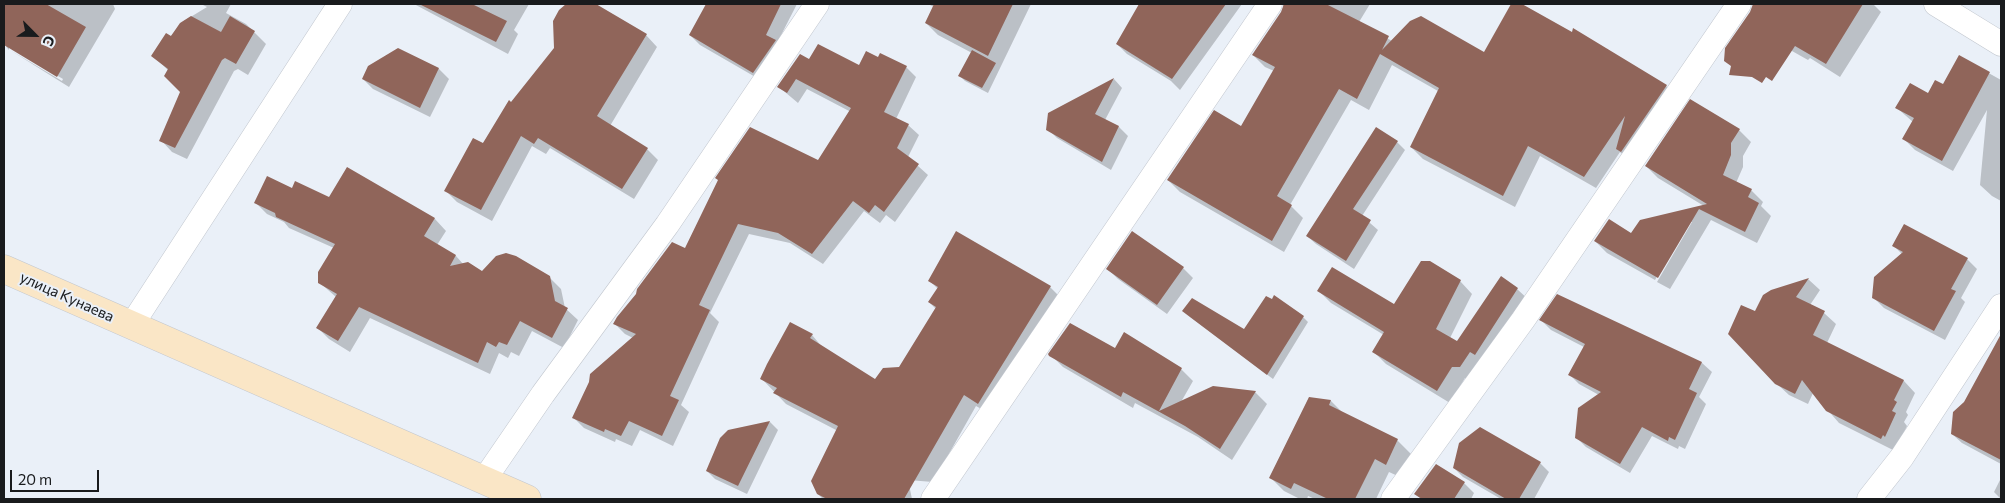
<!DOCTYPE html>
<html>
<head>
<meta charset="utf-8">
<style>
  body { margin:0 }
  #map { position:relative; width:2005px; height:503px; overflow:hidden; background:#eaf0f8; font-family:Commissioner,sans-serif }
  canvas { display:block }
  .frame { position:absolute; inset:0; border:5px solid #191b1d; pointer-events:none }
  .north { position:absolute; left:10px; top:10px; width:50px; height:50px; -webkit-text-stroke:4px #eaf0f8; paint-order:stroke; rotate:113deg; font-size:14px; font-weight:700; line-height:20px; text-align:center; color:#191b1d }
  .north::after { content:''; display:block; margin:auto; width:18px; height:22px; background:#191b1d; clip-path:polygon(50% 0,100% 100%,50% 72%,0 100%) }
  .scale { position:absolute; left:10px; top:470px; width:89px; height:22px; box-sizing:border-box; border:2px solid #191b1d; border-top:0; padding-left:6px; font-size:15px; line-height:18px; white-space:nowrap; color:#191b1d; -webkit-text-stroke:4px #eaf0f8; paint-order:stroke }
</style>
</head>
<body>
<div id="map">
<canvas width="2005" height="503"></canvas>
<div class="frame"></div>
<div class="north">С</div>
<div class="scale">20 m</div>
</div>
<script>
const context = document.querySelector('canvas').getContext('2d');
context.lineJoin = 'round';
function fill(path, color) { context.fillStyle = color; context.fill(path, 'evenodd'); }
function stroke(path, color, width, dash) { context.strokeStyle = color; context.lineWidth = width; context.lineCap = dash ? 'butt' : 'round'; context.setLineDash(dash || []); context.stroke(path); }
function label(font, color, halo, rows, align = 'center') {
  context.font = font + ' Commissioner,sans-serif'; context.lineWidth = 4; context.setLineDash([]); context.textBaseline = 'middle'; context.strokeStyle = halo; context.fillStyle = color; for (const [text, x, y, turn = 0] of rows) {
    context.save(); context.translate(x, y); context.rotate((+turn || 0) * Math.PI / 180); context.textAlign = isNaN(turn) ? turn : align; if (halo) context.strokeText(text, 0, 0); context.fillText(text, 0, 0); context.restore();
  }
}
const shadow = new Path2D(`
  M8,4H113L115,9L69,87L10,50L62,81L63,79L9,47V50L4,44V11Z
  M201,4H231L226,13L246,24L266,44L248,75L238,69L234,71L187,159L172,152L161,140L181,92L169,71L153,56L184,21L207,7Z
  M414,4H529L514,30L518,34L508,54Z
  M568,4H593L646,35L657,47L610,126L647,149L658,160L634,199L550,148L546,154L532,146L492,221L457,202L446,191L555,49L560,11Z
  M708,4H797L777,43L764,82L700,45L690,35Z
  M928,4H1031L988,93L965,81L960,76L972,53L938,35L926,23L934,7Z
  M1140,4H1145L1179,26L1182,4H1242L1180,90L1171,81L1127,54L1117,44Z
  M1283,4H1370L1359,22L1392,41L1485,54L1513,4H1519L1666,86L1678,98L1630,161L1620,152L1596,188L1540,156L1515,207L1423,159L1411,147L1438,91L1392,65L1369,110L1351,100L1290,205L1303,218L1284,252L1180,192L1168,180L1241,128L1274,71L1265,67L1253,55L1283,12Z
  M1753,4H1873L1881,12L1840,77L1810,58L1808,60L1760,33Z
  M398,50L439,69L449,79L430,117L373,89L363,79Z
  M1960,57L2001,80V201L1992,196L1980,185L1987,110L1953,171L1915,150L1904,139L1913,122L1897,108L1928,95L1944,85Z
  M879,59L906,67L916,77L896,119L908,125L919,135L908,157L928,175L895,222L886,215L880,223L864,211L823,264L790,243L749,234L710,313L719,322L681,405L689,412L673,446L640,430L632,446L616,439L615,442L584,428L574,418L633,338L625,334L615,324L686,250L818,161L851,112L807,89L798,103L779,87L809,61L860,67Z
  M1114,79L1122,88L1105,120L1119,127L1128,136L1111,170L1057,138L1048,129L1049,114Z
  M1739,130L1751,142L1743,156V167L1736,183L1751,190L1763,202L1761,206L1771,216L1757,243L1711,220L1670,289L1657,282L1692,222H1689L1655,280L1607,253L1595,241L1631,235L1704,206L1658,178L1646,166Z
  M1397,142L1405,150L1362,216L1378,230L1354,269L1316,244L1307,236Z
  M347,169L435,219L446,231L437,245L456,256L464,265L482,272L549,277L561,289L565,308L578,320L564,348L532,331L519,356L511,352L508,358L499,353L490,374L370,318L350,352L329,339L318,328L336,297L319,282L334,248L289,228L284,222L267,214L256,203L293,189L330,198Z
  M1893,245L1967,259L1977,269L1961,298L1965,302L1945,340L1884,308L1874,298L1902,254Z
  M1183,268L1193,278L1167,314L1118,279L1108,269Z
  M1808,279L1820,290L1810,305L1824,313L1836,324L1827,343L1904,381L1915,393L1906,412L1908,415L1904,422L1907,426L1897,447L1895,446L1893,450L1839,423L1813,393L1808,404L1789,395L1776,383L1755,313L1772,291Z
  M929,280L1050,287L1062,299L990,414L976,406L933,482L908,480L912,499H823L818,494L838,431L786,404L762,379L812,335L823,348L876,381L899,369L936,309L929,302L938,289Z
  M1460,281L1472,294L1450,338L1457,343L1517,289L1530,301L1473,379L1465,378L1450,403L1386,364L1374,352L1384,335L1331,303L1319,291L1394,306Z
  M1558,296L1702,363L1712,372L1699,397L1706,404L1685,449L1679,446L1678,449L1652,436L1630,473L1586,447L1576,437L1599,395L1579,384L1569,374L1584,347L1551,330L1541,320Z
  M1189,316L1245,331L1303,317L1308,322L1273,379Z
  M2001,336V464L1962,443L1952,434L1965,403Z
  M1115,349L1181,369L1193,381L1181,402L1213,387L1255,392L1267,404L1232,460L1198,437L1135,403L1133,408L1063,367L1050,354Z
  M1309,398L1331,401L1343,413L1397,440L1411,454L1400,477L1389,472L1376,499H1315L1308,496L1307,499H1300L1284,491L1270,477Z
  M770,422L778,430L747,494L715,479L707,471L729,432Z
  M1540,463L1549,472L1534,499H1501L1463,477L1454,468Z
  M1436,465L1464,483L1474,493L1471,499H1421L1415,494Z
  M2001,478V499L1994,492Z`);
const building = new Path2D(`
  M4,4H46L86,27L57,77L4,45Z
  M419,4H472L507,21L496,42Z
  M566,4H596L647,34L597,116L648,148L622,189L538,138L534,144L521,136L481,210L444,191L473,138L483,143L509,100L511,102L554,48L553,21L559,10Z
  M706,4H781L766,35L776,40L753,73L689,35Z
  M934,4H1013L988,56L925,23Z
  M1139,4H1226L1172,79L1116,44Z
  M1284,4H1326L1389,36L1382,50L1410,21L1421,16L1484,52L1511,4H1522L1572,32L1573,28L1667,85L1621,152L1616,149L1625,116L1584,177L1528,146L1503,196L1410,147L1439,88L1380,54L1357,99L1339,89L1277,196L1292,205L1272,241L1167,180L1214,110L1241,126L1275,67L1252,55L1281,12Z
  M1753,4H1863L1826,64L1795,46L1772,81L1766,77L1762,83L1752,77L1729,75L1731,66L1724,61L1725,48L1750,12Z
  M191,16L221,32L230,16L255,31L236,64L225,58L222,60L175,148L159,141L180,92L164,76L168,69L151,56L166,33L171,36L180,23Z
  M818,44L859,65L866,51L878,57L880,53L907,66L884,112L909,124L897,148L919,164L884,212L875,205L869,213L853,201L812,254L778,233L738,224L699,305L710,310L670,396L679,400L662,436L629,421L621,436L605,429L604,432L572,418L589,382L590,374L636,334L613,324L617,317L636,294L637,289L672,242L685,248L718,180L715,178L750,127L818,160L851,108L796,79L787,93L777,87L800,54L809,59Z
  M398,48L439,68L420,108L362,79L368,66Z
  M972,50L996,63L982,88L958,76Z
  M1959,55L1990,72L1942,161L1902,139L1914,118L1895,108L1910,83L1928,93L1935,80L1943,84Z
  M1114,78L1095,114L1119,126L1102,162L1046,130L1048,113Z
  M1690,99L1740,129L1731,143V155L1723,175L1752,189L1748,197L1759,203L1745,232L1699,209L1658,278L1594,241L1609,219L1631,233L1640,220L1707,204L1645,166Z
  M1376,127L1398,141L1353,209L1371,220L1346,261L1306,236Z
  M347,167L435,218L424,236L456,255L450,266L468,262L482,271L496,256L506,253L516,256L550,276L555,301L568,308L552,338L520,321L507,345L499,342L496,347L487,342L478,363L359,307L338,341L316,328L337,294L318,283V272L335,244L276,217L275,213L254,203L267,176L292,188L295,181L329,197Z
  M1904,224L1968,258L1951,289L1956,291L1934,331L1872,298L1874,277L1903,252L1892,246Z
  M956,231L1051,286L978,404L964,395L904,499H827L817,494L811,481L838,426L773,393L777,388L760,379L767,364L790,322L813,334L810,338L875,379L883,368L899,367L936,307L928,302L938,287L928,281Z
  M1132,231L1184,267L1157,305L1106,269Z
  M1421,261H1430L1461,280L1436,329L1457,341L1501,276L1518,288L1475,355L1470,352L1460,367H1452L1437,391L1372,352L1384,332L1317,291L1332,267L1394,304Z
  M1809,278L1796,297L1825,311L1813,335L1904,380L1894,400L1897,402L1892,411L1896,413L1885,437L1883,435L1881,439L1826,411L1802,380L1795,394L1775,384L1728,334L1741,305L1755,311L1763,295L1771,290Z
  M1557,294L1702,362L1689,389L1697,393L1675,440L1669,437L1668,441L1642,427L1620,464L1575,438L1578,408L1601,392L1568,375L1585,344L1539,320Z
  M1274,295L1304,316L1267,375L1182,311L1192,298L1244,329L1266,296L1272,299Z
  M1070,323L1115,348L1124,332L1182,368L1159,411L1213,386L1256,391L1220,449L1185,426L1123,392L1121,397L1049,356L1048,354Z
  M2001,334V460L1951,434L1953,412L1964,402Z
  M1309,397L1331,400L1329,405L1398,439L1386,465L1375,459L1355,499H1328L1294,483L1291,489L1269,478Z
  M770,421L738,486L706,471L720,438L728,430Z
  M1480,427L1541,462L1519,499H1506L1453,468L1459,443Z
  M1436,464L1465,482L1454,499H1422L1414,494Z`);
const street = new Path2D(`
  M1936,4L2001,44
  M131,326L340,4
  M484,480L543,394L667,225L817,4
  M933,499L1270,4
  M1393,499L1523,320L1739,4
  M1869,499L1902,457L2001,306`);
const secondary = new Path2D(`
  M4,269L527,499`);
const streetNames = [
  ["улица Кунаева",67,297,24]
];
fill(shadow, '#0003');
fill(building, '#90655a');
stroke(street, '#c1c6ce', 25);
stroke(secondary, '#c1c6ce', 29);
stroke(street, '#fff', 24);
stroke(secondary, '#fae6c6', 28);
label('15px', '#191b1d', '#eaf0f8', streetNames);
</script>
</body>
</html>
